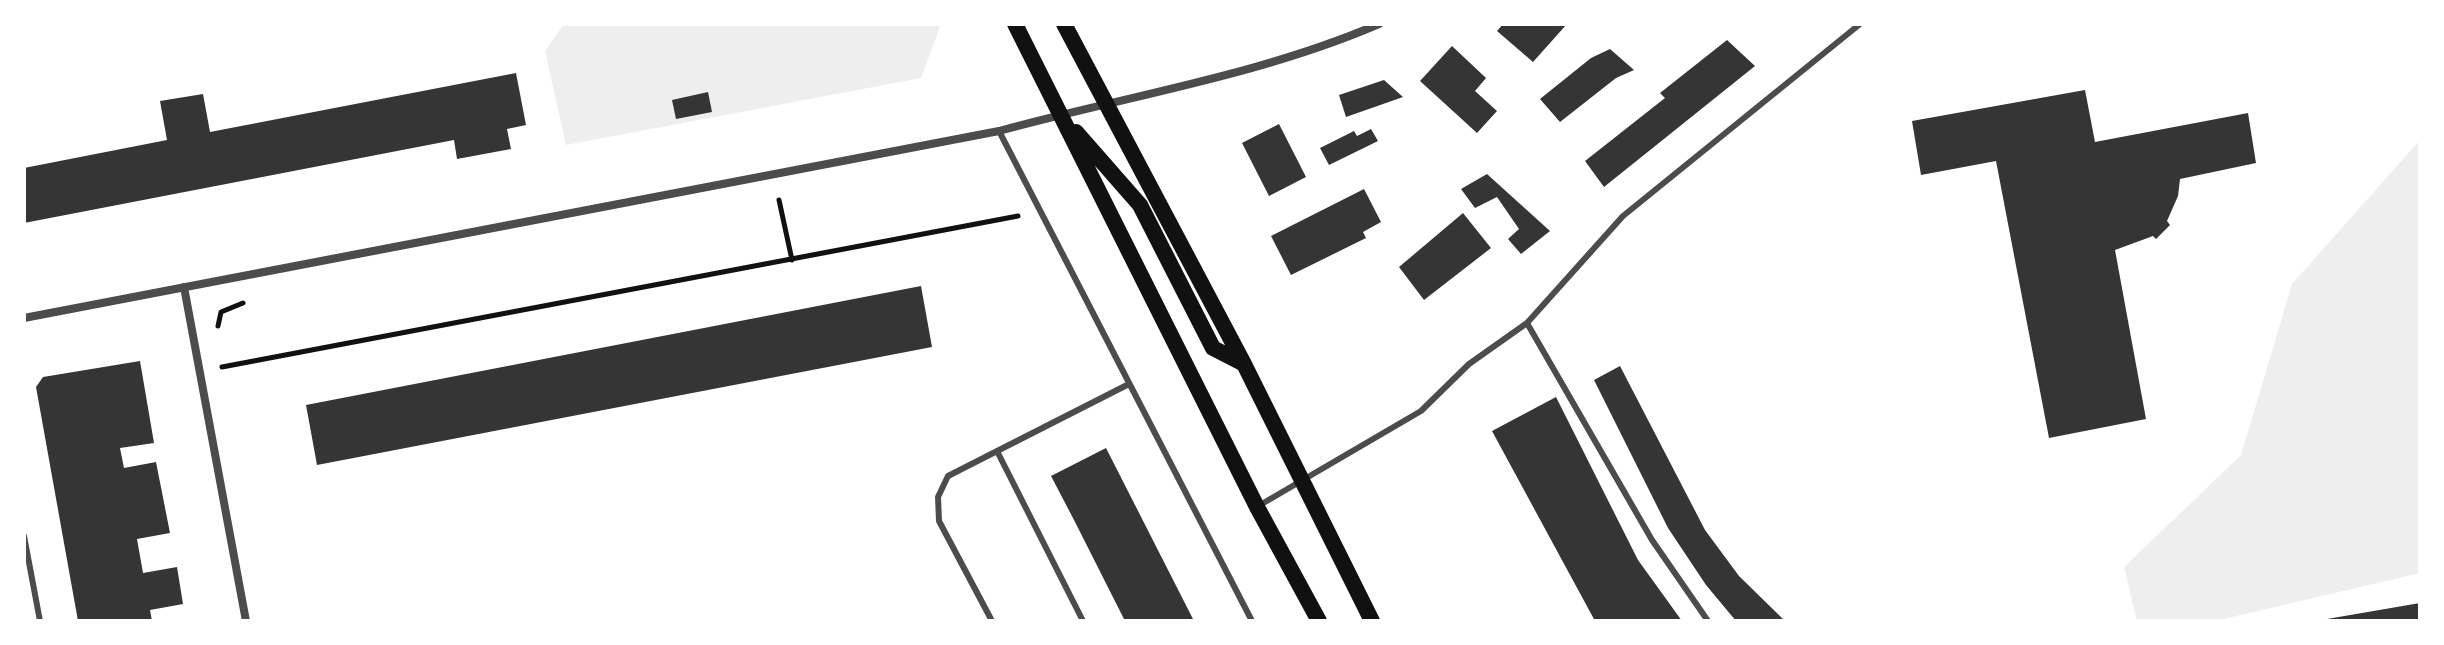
<!DOCTYPE html>
<html>
<head>
<meta charset="utf-8">
<style>
  body { margin:0 }
  #map { position:relative; width:2444px; height:645px; overflow:hidden; background:#fff; font-family:"Sofia Sans Condensed",sans-serif }
  canvas { display:block }
  .frame { position:absolute; inset:0; border:26px solid #fff; pointer-events:none }
</style>
</head>
<body>
<div id="map">
<canvas width="2444" height="645"></canvas>
<div class="frame"></div>
</div>
<script>
const context = document.querySelector('canvas').getContext('2d');
context.lineJoin = 'round';
function fill(path, color) { context.fillStyle = color; context.fill(path, 'evenodd'); }
function stroke(path, color, width, dash) { context.strokeStyle = color; context.lineWidth = width; context.lineCap = dash ? 'butt' : 'round'; context.setLineDash(dash || []); context.stroke(path); }
const green = new Path2D(`
  M564,24H941L921,78L566,145L545,51Z
  M2420,140V573L2215,621H2137L2124,567L2241,455L2292,284Z`);
const building = new Path2D(`
  M1503,24H1567L1533,62L1497,31Z
  M1727,40L1755,66L1604,187L1585,161L1665,98L1660,93Z
  M1452,46L1486,78L1475,91L1497,111L1477,133L1420,81Z
  M1610,49L1634,70L1616,78L1560,122L1540,99L1591,58Z
  M516,73L526,125L507,129L511,149L457,159L454,140L24,223V168L167,140L160,101L203,94L210,132Z
  M1384,80L1403,97L1346,117L1339,95Z
  M2085,90L2095,142L2248,113L2256,163L2180,179L2178,196L2167,221L2170,225L2156,239L2153,236L2115,250L2146,419L2049,438L1996,161L1921,175L1912,121Z
  M708,92L712,112L676,119L672,100Z
  M1279,124L1306,177L1269,196L1242,143Z
  M1371,129L1378,141L1329,165L1320,148L1354,131L1357,136Z
  M1487,174L1550,231L1521,254L1508,239L1519,229L1497,197L1475,208L1461,189Z
  M1364,189L1381,222L1363,232L1366,238L1291,275L1271,236Z
  M1463,213L1491,248L1424,300L1399,267Z
  M921,286L932,347L317,465L306,405Z
  M140,361L154,443L120,448L124,468L156,462L170,533L137,539L143,573L177,567L183,604L150,610L152,621H78L36,387L43,377Z
  M1620,366L1705,530L1739,576L1785,621H1736L1706,585L1668,528L1594,380Z
  M1556,397L1638,560L1682,621H1595L1492,431Z
  M1106,448L1194,621H1125L1074,520L1051,476Z
  M2420,603V621H2327V619Z`);
const path = new Path2D(`
  M779,200L792,260
  M218,326L221,312L243,303
  M222,367L1018,216`);
const service = new Path2D(`
  M999,131L1252,621
  M1527,323L1652,540L1708,621
  M997,451L1083,621
  M1260,505L1421,411L1469,364L1527,323L1623,216L1860,24
  M24,536L40,621
  M992,621L939,521L938,497L948,476L1129,384`);
const minor = new Path2D(`
  M184,287L246,621
  M24,318L999,131C1126,96 1258,76 1379,24`);
const secondary = new Path2D(`
  M1015,24L1257,507L1319,621
  M1064,24L1244,364L1372,621
  M1076,132L1140,205L1213,348L1244,364`);
fill(green, '#eee');
fill(building, '#353535');
stroke(path, '#111', 5);
stroke(service, '#4c4c4c', 6);
stroke(minor, '#4c4c4c', 8);
stroke(secondary, '#111', 16);
</script>
</body>
</html>
